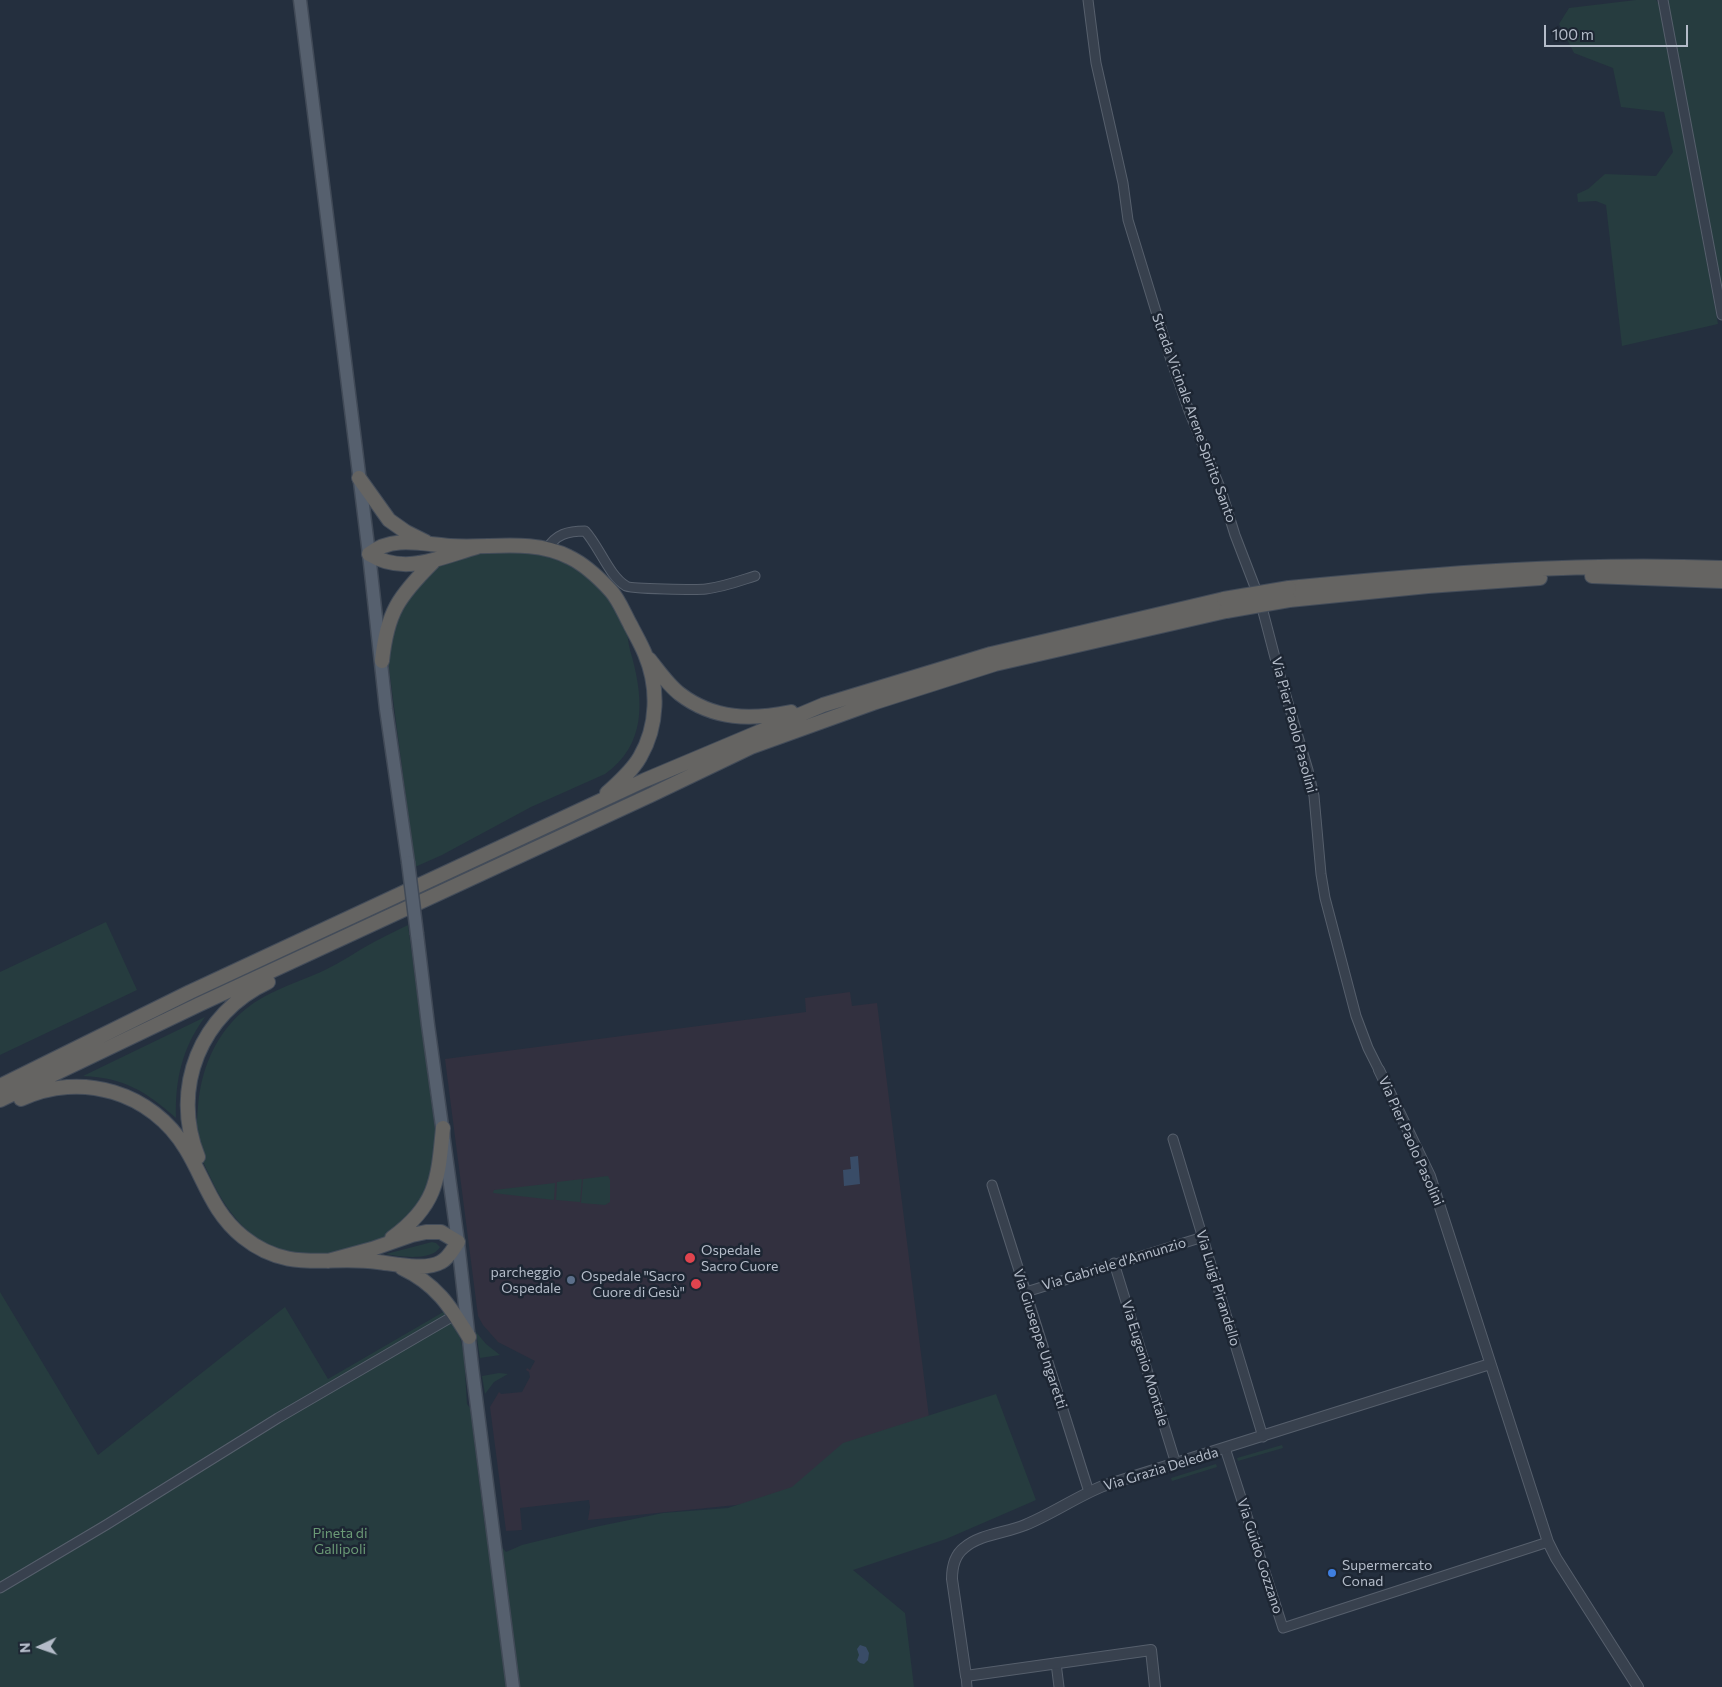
<!DOCTYPE html>
<html>
<head>
<meta charset="utf-8">
<style>
	body { margin:0 }
	#map { position:relative; width:1722px; height:1687px; overflow:hidden; background:#242f3e; font-family:Commissioner,sans-serif }
	canvas { display:block }
	.north { position:absolute; left:15px; top:1622px; width:50px; height:50px; -webkit-text-stroke:4px #1d2633; paint-order:stroke; rotate:267deg; font-size:14px; font-weight:700; line-height:20px; text-align:center; color:#b4bcc9 }
	.north::after { content:''; display:block; margin:auto; width:18px; height:22px; background:#b4bcc9; clip-path:polygon(50% 0,100% 100%,50% 72%,0 100%) }
	.scale { position:absolute; left:1544px; top:25px; width:144px; height:22px; box-sizing:border-box; border:2px solid #b4bcc9; border-top:0; padding-left:6px; font-size:15px; line-height:18px; white-space:nowrap; color:#b4bcc9; -webkit-text-stroke:4px #1d2633; paint-order:stroke }
</style>
</head>
<body>
<div id="map">
<canvas width="1722" height="1687"></canvas>
<div class="north">N</div>
<div class="scale">100 m</div>
</div>
<script>
const ctx = document.querySelector('canvas').getContext('2d');
ctx.lineJoin = 'round';
function paint(path, color) {
  ctx.fillStyle = color;
  ctx.fill(path, 'evenodd');
}
function trace(path, color, width, dash) {
  ctx.strokeStyle = color;
  ctx.lineWidth = width;
  ctx.lineCap = dash ? 'butt' : 'round';
  ctx.setLineDash(dash || []);
  ctx.stroke(path);
}
function write(font, color, halo, rows, align = 'center') {
  ctx.font = font + ' Commissioner,sans-serif';
  ctx.lineWidth = 5;
  ctx.setLineDash([]);
  ctx.textBaseline = 'middle';
  ctx.strokeStyle = halo;
  ctx.fillStyle = color;
  for (const [text, x, y, turn = 0] of rows) {
    ctx.save();
    ctx.translate(x, y);
    ctx.rotate((+turn || 0) * Math.PI / 180);
    ctx.textAlign = isNaN(turn) ? turn : align;
    if (halo) ctx.strokeText(text, 0, 0);
    ctx.fillText(text, 0, 0);
    ctx.restore();
  }
}
paint(new Path2D(`
	M850,992L852,1006L877,1003L937,1481L894,1489L588,1520L590,1507L589,1500L520,1508L522,1530L506,1531L490,1407L499,1392L501,1394L522,1392L530,1377L529,1372L526,1370L527,1368L530,1370L535,1361L498,1342L483,1325L478,1316L445,1059L806,1012L805,998Z`), '#32303f');
paint(new Path2D(`
	M1636,0H1656L1660,6L1718,324L1622,346L1606,205L1596,201L1578,202L1577,194L1588,189L1605,174L1656,176L1673,152L1664,112L1621,107L1613,68L1574,53L1559,24L1569,8Z
	M1667,0H1722V298Z
	M516,551C540,554 563,559 583,574C597,584 625,614 627,631C628,640 629,648 632,657C644,701 646,745 605,774L531,807L442,855L415,867L388,661V650L400,603L438,566L458,558L483,553Z
	M106,922L137,990L0,1055V972Z
	M408,925L435,1130C435,1147 437,1163 432,1179C426,1200 402,1229 383,1239C376,1242 368,1243 361,1245C349,1248 336,1254 324,1255C271,1260 237,1230 214,1185C209,1174 203,1163 199,1151C195,1137 197,1121 198,1106C201,1071 214,1037 241,1013C264,992 297,983 325,970C342,962 357,951 374,942C385,936 396,931 408,925Z
	M205,1017C182,1048 175,1080 176,1118C145,1091 125,1078 83,1076Z
	M608,1176L610,1180V1202L605,1205L581,1203L583,1179Z
	M582,1179L580,1202L556,1200L557,1182Z
	M555,1183L554,1200L493,1193L494,1190Z
	M432,1242L436,1243L440,1247C433,1261 400,1257 386,1254Z
	M0,1292L98,1455L285,1307L328,1379L445,1311L460,1337L464,1355L467,1404L470,1408L485,1527L506,1552L522,1545L595,1527L663,1513L728,1508L792,1487L843,1443L996,1394L1036,1500L946,1539L853,1570L905,1613L914,1687H0Z
	M476,1332L486,1344L500,1355L480,1358Z
	M499,1373L508,1374L494,1382L485,1394L482,1376Z
	M1282,1445L1283,1448L1238,1461L1237,1458Z
	M1216,1464L1217,1467L1172,1481L1171,1478Z`), '#263c3f');
paint(new Path2D(`
	M858,1156L860,1184L844,1186L843,1170L851,1169L850,1157Z
	M860,1645L866,1647L869,1653L868,1660L864,1664L860,1663L857,1660L859,1655L857,1649Z`), '#394c67');
const minor = new Path2D(`
	M1088,0L1096,63L1123,183L1128,220L1169,354L1189,411L1221,490L1235,535L1260,600L1278,669L1308,770L1314,796L1321,874L1325,898L1356,1016L1368,1048L1379,1070
	M1663,0L1722,315
	M547,549C556,534 568,531 585,531C599,546 609,576 626,586C630,589 698,590 706,589C723,587 739,581 755,576
	M1173,1139L1263,1437
	M992,1185L1089,1492
	M1114,1263L1176,1464
	M1026,1292L1203,1237
	M1225,1448L1283,1628L1548,1542
	M0,1588L106,1525L278,1418L455,1315
	M1056,1663L1059,1687
	M966,1676L967,1687`);
const tertiary = new Path2D(`
	M1379,1070L1430,1176L1548,1542L1556,1558L1638,1687
	M1155,1687L1151,1650L966,1676L952,1579C952,1567 955,1555 964,1548C980,1534 1006,1533 1025,1525C1052,1514 1076,1497 1103,1486L1490,1364`);
const primary = new Path2D(`
	M300,0L369,554L386,709L408,862
	M417,934L428,1025L458,1242L472,1367L513,1687`);
const trunk = new Path2D(`
	M359,478L389,520L406,532L426,542
	M477,547C441,557 405,576 369,554C393,535 422,544 450,546C490,549 531,538 569,557C584,564 600,579 611,591C619,600 624,613 630,624C635,634 641,644 645,654C659,687 658,726 640,757C632,771 619,782 607,793
	M1592,576L1722,581
	M1289,588C1433,574 1577,562 1722,568
	M1289,600L1428,586L1540,578
	M649,659C658,670 668,685 680,694C714,720 751,720 791,712
	M382,661C387,612 399,596 433,562
	M0,1086L190,992L645,780L823,705L991,654L1224,599
	M21,1099C81,1071 152,1092 186,1149C205,1180 212,1212 243,1237C289,1274 327,1255 378,1262C395,1264 426,1271 441,1262C449,1258 453,1249 458,1242L441,1232H426L412,1235L372,1249L328,1261
	M0,1100L200,1004L651,795L751,747L876,702L995,664L1226,611
	M198,1157C170,1088 201,1013 268,982
	M392,1238C437,1205 438,1180 443,1128
	M402,1268C436,1284 450,1306 469,1337`);
trace(minor, '#565f6c', 11);
trace(tertiary, '#565f6c', 12);
trace(primary, '#414a57', 15);
trace(trunk, '#434c59', 16);
trace(minor, '#38414e', 9);
trace(tertiary, '#38414e', 10);
trace(primary, '#56606e', 12);
trace(trunk, '#656462', 14);
const primaryBridge = new Path2D(`
	M408,862L417,934`);
const trunkBridge = new Path2D(`
	M1224,599L1289,588
	M1226,611L1289,600`);
trace(primaryBridge, '#414a57', 15, []);
trace(trunkBridge, '#434c59', 16, []);
trace(primaryBridge, '#56606e', 12);
trace(trunkBridge, '#656462', 14);
for (const [x, y, r, color] of [
	[690,1258,6,"#e0444e"],
	[571,1280,5,"#5c6f8a"],
	[696,1284,6,"#e0444e"],
	[1332,1573,5,"#3f7fe0"]
]) {
  const dot = new Path2D();
  dot.arc(x, y, r, 0, 2 * Math.PI);
  ctx.fillStyle = color;
  ctx.fill(dot);
  trace(dot, '#1d2633', 2);
}
write('14px', '#b4bcc9', '#1d2633', [
	["Strada Vicinale Arene Spirito Santo",1194,418,70],
	["Via Pier Paolo Pasolini",1294,725,75],
	["Via Pier Paolo Pasolini",1411,1141,66],
	["Via Gabriele d'Annunzio",1114,1264,-17],
	["Via Luigi Pirandello",1218,1288,73],
	["Via Giuseppe Ungaretti",1040,1339,72],
	["Via Eugenio Montale",1145,1363,73],
	["Via Grazia Deledda",1161,1469,-17],
	["Via Guido Gozzano",1260,1556,72]
]);
write('14px', '#b4bcc9', '#1d2633', [
	["Ospedale",701,1250],
	["Sacro Cuore",701,1266],
	["parcheggio",561,1272,"right"],
	["Ospedale",561,1288,"right"],
	["Ospedale \"Sacro",685,1276,"right"],
	["Cuore di Gesù\"",685,1292,"right"],
	["Supermercato",1342,1565],
	["Conad",1342,1581]
], 'left');
write('14px', '#6b9a76', '#1d2633', [
	["Pineta di",340,1533],
	["Gallipoli",340,1549]
]);
</script>
</body>
</html>
